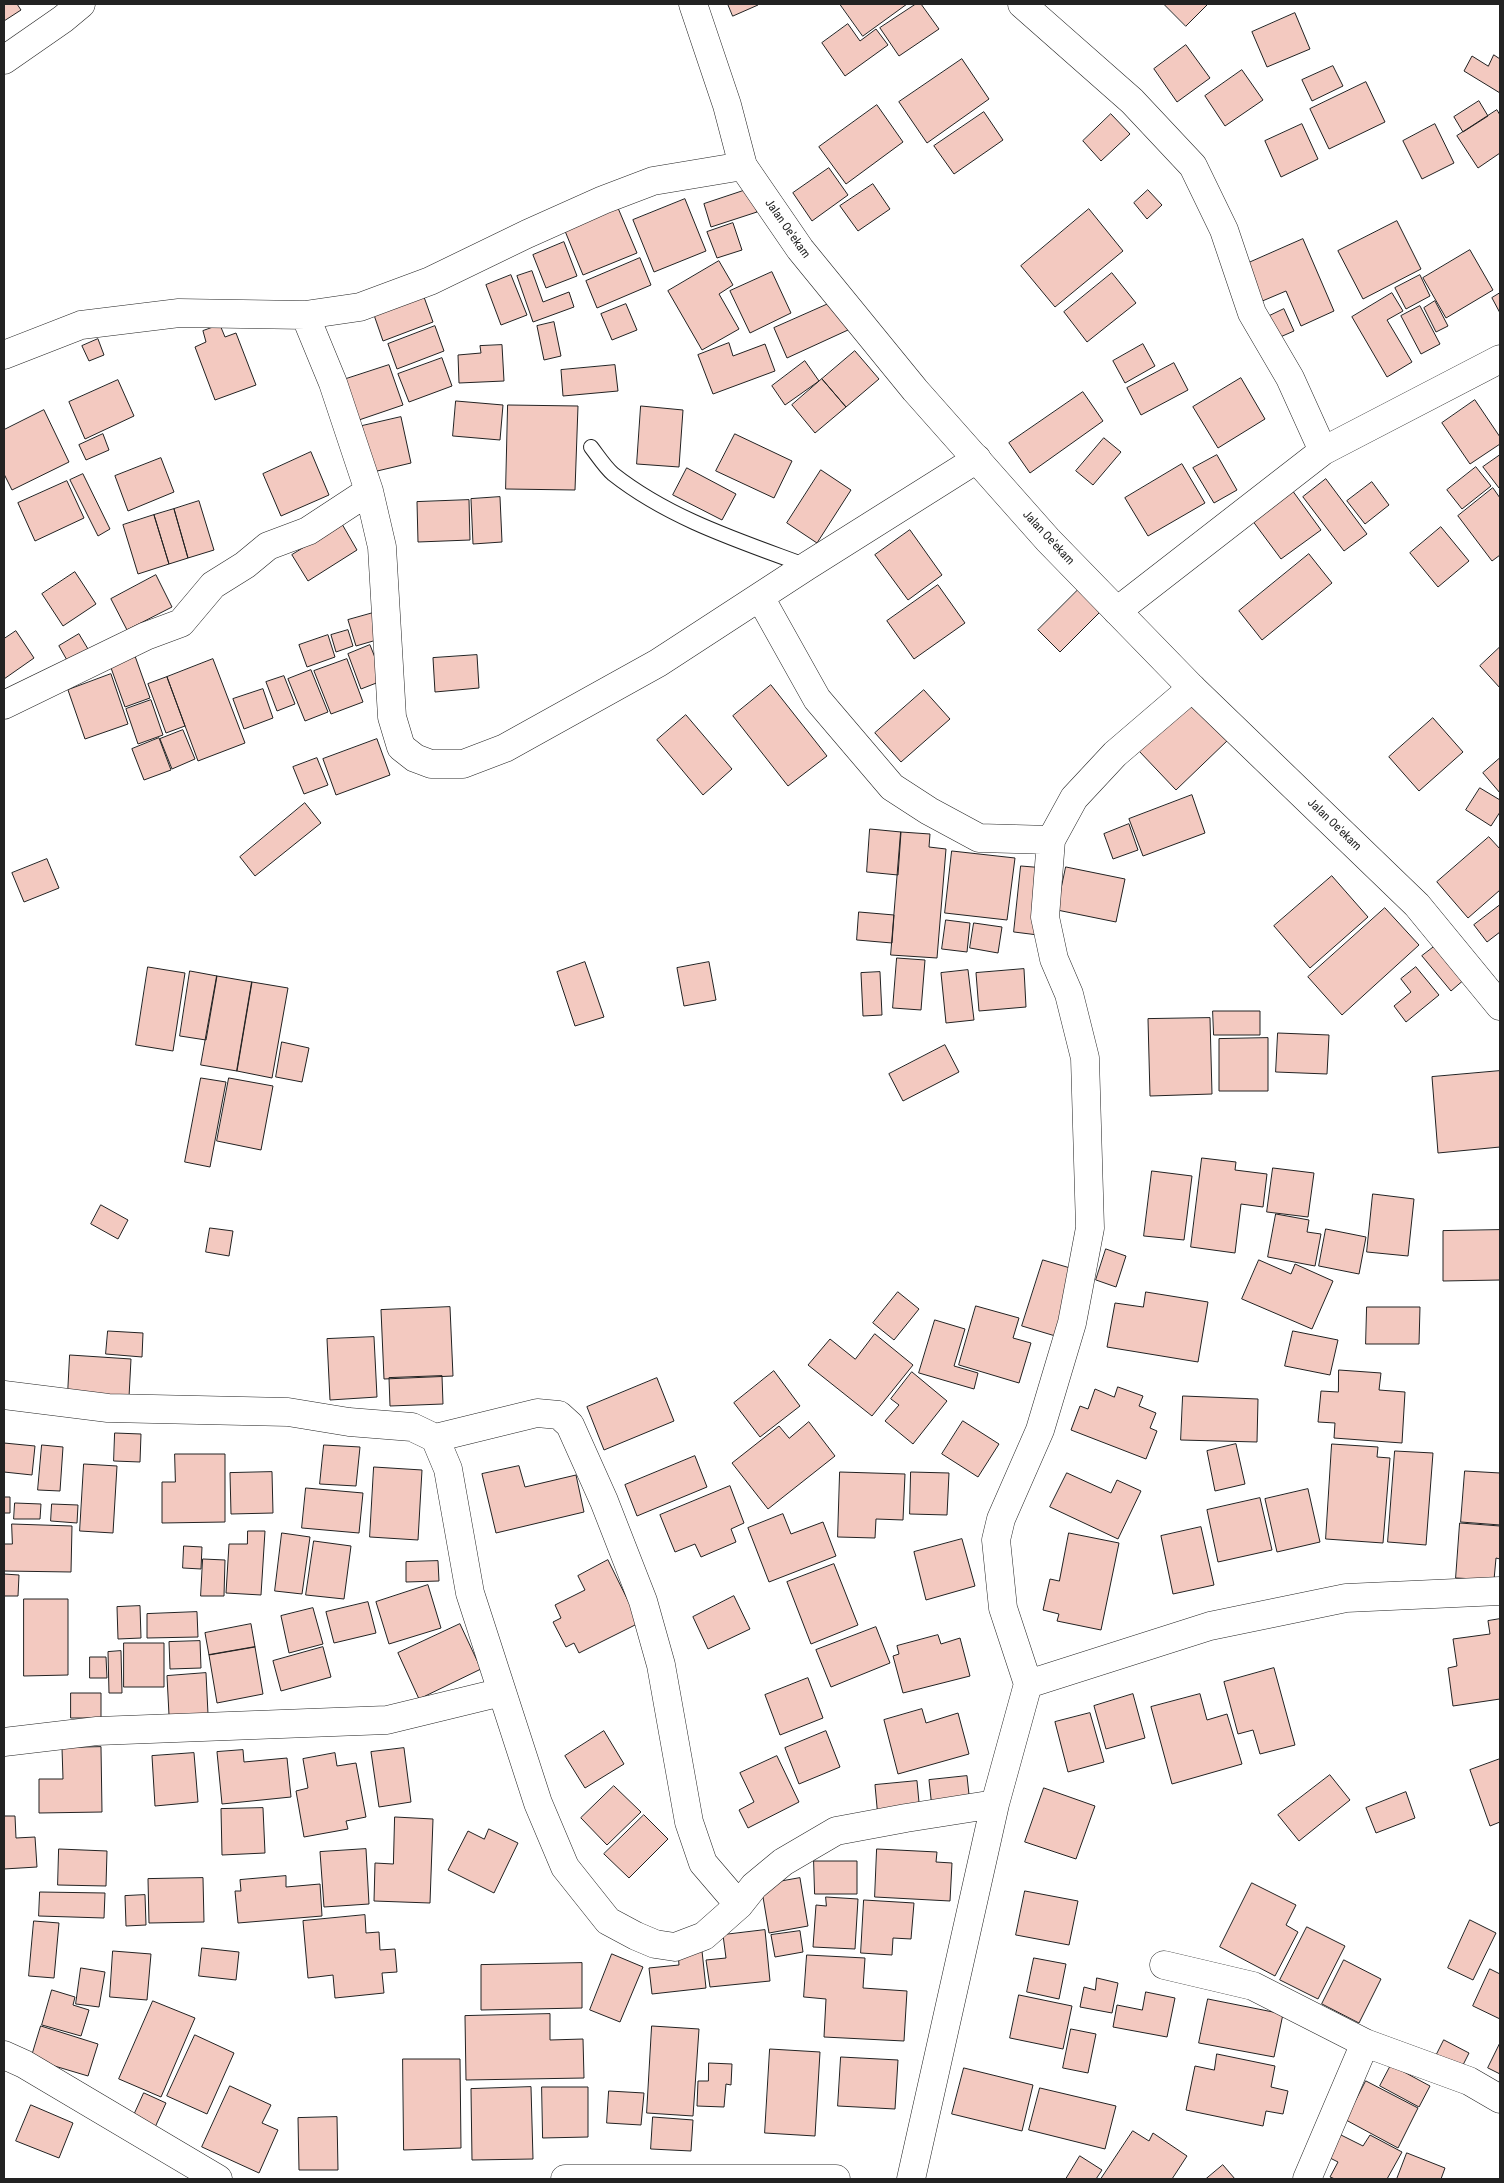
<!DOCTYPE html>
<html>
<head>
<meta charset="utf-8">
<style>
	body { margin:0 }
	#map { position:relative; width:1504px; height:2183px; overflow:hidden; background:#fff; font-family:"Roboto Condensed",sans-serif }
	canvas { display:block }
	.frame { position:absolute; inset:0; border:5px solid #222; pointer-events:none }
</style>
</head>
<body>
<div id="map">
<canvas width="1504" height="2183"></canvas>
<div class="frame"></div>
</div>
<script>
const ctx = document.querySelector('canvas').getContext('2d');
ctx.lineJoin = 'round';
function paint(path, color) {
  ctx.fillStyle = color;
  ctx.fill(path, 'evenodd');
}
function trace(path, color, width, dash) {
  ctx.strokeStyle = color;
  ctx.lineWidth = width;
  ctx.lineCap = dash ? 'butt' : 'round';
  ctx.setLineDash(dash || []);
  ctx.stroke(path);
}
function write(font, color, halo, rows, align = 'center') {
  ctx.font = font + ' "Roboto Condensed",sans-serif';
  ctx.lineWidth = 4;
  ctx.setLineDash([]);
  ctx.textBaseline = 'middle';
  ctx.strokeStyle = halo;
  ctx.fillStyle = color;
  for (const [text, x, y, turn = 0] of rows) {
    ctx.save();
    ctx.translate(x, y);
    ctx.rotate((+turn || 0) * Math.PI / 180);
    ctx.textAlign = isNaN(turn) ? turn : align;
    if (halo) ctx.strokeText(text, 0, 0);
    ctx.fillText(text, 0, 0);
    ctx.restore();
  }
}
const building = new Path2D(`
	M4,4H17L21,10L4,21Z
	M728,4H758V5L733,16Z
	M840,4H907L863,36Z
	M916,4H921L939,29L899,56L880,28Z
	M1164,4H1208L1186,26Z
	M1295,13L1310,49L1267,67L1252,32Z
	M848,24L860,41L876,29L888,45L845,76L822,43Z
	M1186,45L1210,78L1177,102L1154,69Z
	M1494,55L1500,59V93L1464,71L1472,56L1488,66Z
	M962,59L989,99L927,143L899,102Z
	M1333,66L1343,86L1312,101L1302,80Z
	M1242,70L1263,100L1225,126L1205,96Z
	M1366,82L1385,122L1329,149L1310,109Z
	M1479,101L1488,116L1463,132L1454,117Z
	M877,105L903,142L846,184L819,147Z
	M1497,110L1500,115V153L1478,168L1457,136Z
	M984,112L1003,140L954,174L934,146Z
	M1111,114L1130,134L1101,161L1083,141Z
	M1302,124L1318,159L1281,177L1265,141Z
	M1435,124L1454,163L1422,179L1403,141Z
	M829,168L848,195L812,221L793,193Z
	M873,184L890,209L858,231L840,206Z
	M749,189L757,212L711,227L704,204Z
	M1148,190L1162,205L1147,219L1134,203Z
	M685,199L706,251L654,272L633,220Z
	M618,208L637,253L583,275L565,231Z
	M1089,209L1123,251L1055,307L1021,266Z
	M1397,221L1421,269L1363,299L1338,251Z
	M733,223L742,250L717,258L707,232Z
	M1303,239L1334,311L1301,326L1286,291L1260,302L1244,265Z
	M564,242L577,276L546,288L533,255Z
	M1470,250L1493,290L1446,318L1423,278Z
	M640,258L651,285L597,308L586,281Z
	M719,261L733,285L719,294L739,329L702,350L668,291Z
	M532,271L543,302L569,292L574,307L533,322L517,276Z
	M772,272L791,313L750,333L730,291Z
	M1112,273L1136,303L1087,342L1064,312Z
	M511,275L527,315L501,325L486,285Z
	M1420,275L1430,296L1406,309L1395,288Z
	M1392,293L1403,311L1387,320L1412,362L1387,377L1352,317Z
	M1500,293V313L1492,298Z
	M424,297L433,322L383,341L374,315Z
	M835,301L848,330L787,358L774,328Z
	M1435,301L1448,326L1436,332L1424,308Z
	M626,304L637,330L612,340L601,314Z
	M1420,306L1440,344L1421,354L1401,316Z
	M1284,309L1294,331L1271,341L1261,320Z
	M554,322L561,356L544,360L537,326Z
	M220,325L225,337L236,333L256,385L215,400L195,347L206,342L203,331Z
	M435,326L444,351L397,369L388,344Z
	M98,339L104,355L89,361L82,346Z
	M729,343L733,356L765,344L775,371L713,394L698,355Z
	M1143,344L1155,366L1125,383L1113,361Z
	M502,345L504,381L459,383L458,355L481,353L480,346Z
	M855,351L879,379L846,407L822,379Z
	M442,358L452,386L409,402L398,374Z
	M805,361L819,381L785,405L772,386Z
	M1174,363L1188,390L1141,415L1127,388Z
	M389,365L403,405L356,421L343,380Z
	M615,365L618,391L563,396L561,370Z
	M1241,378L1265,419L1218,448L1193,407Z
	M822,379L846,407L815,433L792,405Z
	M118,380L134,416L85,439L69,402Z
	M1083,392L1103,421L1030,473L1009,443Z
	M1475,400L1500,437V444L1470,464L1442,423Z
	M456,401L503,405L500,440L453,436Z
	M508,405L578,406L575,490L506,489Z
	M641,406L683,410L679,467L637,464Z
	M44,410L69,462L12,490L4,474V430Z
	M401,417L411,463L373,472L362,426Z
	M103,434L109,450L86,460L79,445Z
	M735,434L792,461L774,498L716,471Z
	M1104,438L1121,452L1093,485L1076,471Z
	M311,452L329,495L281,516L263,474Z
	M1217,455L1237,490L1214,503L1193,468Z
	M1500,455V487L1499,488L1483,467Z
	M161,458L174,492L128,511L115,476Z
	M1182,464L1205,503L1148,536L1125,498Z
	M1476,467L1491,486L1462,509L1447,490Z
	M687,468L736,494L722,520L673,495Z
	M821,470L851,490L817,543L787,523Z
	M83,474L110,529L98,536L70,480Z
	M1326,479L1367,534L1344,551L1303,497Z
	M67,481L84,518L35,541L18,503Z
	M1372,482L1389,505L1365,524L1347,501Z
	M1493,488L1500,498V555L1492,561L1458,516Z
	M1292,490L1321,530L1281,559L1252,520Z
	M500,497L502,542L473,544L471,499Z
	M469,500L470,540L418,542L417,502Z
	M199,501L214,550L188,558L174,509Z
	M174,509L188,558L169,564L154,515Z
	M154,515L169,564L138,574L123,525Z
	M342,524L357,550L308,581L292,555Z
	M1441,527L1469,561L1438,587L1410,553Z
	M910,530L942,575L908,600L875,555Z
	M1309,554L1332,583L1262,640L1239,611Z
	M75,572L96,604L63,626L42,594Z
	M156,575L172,607L127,630L111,599Z
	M938,585L965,623L914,659L887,621Z
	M1082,586L1104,608L1060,652L1038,630Z
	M373,613L380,639L356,646L348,620Z
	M348,630L353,646L336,652L331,635Z
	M16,631L34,658L4,679V639Z
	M79,634L88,649L68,662L59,646Z
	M328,635L335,657L307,667L299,645Z
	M370,645L384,680L361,689L348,654Z
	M1500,647V688L1480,666Z
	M477,655L479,688L435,692L433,658Z
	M135,656L150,698L125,707L110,665Z
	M213,659L245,743L198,761L167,677Z
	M347,659L363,702L331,714L314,671Z
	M311,670L328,712L305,721L288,679Z
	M111,674L128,724L85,739L68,690Z
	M284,676L295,704L277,711L266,682Z
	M167,677L185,726L166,733L148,684Z
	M771,685L827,756L788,786L733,716Z
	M263,689L273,718L244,729L233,699Z
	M924,690L950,719L901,762L875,733Z
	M151,700L163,735L138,744L126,709Z
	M1192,701L1229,739L1176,790L1139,751Z
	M686,715L732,769L703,795L657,740Z
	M1433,718L1463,752L1419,791L1389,757Z
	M183,730L195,759L172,769L160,739Z
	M159,738L171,770L144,780L132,749Z
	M377,739L390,775L336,795L323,759Z
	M317,758L328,785L304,794L293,767Z
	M1500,758V793L1483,773Z
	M1480,788L1500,800V812L1491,826L1466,810Z
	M1192,795L1205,833L1143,856L1129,819Z
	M305,803L321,823L255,876L240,857Z
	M1129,824L1138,850L1113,859L1104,834Z
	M870,829L901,832L898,875L867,872Z
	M901,832L930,834L929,847L946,849L937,958L891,955Z
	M1489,837L1500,849V890L1468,918L1437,882Z
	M952,851L1015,858L1007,920L945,913Z
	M47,859L59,888L24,902L12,873Z
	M1021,866L1045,868L1038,935L1014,932Z
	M1066,867L1125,879L1116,922L1057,910Z
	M1332,876L1368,917L1310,968L1274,926Z
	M1500,905V932L1487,942L1474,925Z
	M1385,908L1419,945L1342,1015L1308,977Z
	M859,912L894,915L892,943L857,940Z
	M946,920L970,923L967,952L942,949Z
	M974,923L1002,927L998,953L970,948Z
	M1439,943L1466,978L1451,991L1422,956Z
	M897,958L925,960L921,1010L893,1008Z
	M585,962L604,1017L575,1026L557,972Z
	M709,962L716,1000L684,1006L677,968Z
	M148,967L185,973L173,1051L136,1045Z
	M1416,967L1439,995L1406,1022L1394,1006L1411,992L1401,979Z
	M1024,969L1026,1007L979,1011L976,973Z
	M968,970L974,1020L946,1023L941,973Z
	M190,971L217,976L206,1040L180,1036Z
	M880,972L882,1015L863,1016L861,973Z
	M217,976L252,982L237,1071L201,1065Z
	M252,982L288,988L272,1078L237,1071Z
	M1213,1011H1260V1035H1214Z
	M1210,1018L1212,1094L1150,1096L1148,1019Z
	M1278,1033L1329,1035L1327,1074L1276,1072Z
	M1268,1038V1091H1219V1039Z
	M282,1042L309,1048L302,1082L276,1077Z
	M945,1045L959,1072L903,1101L889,1074Z
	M1500,1071V1147L1438,1153L1432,1077Z
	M201,1078L226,1082L210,1167L185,1162Z
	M229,1078L273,1086L261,1150L217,1141Z
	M1202,1158L1236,1162L1235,1170L1267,1174L1263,1207L1241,1204L1235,1253L1191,1247Z
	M1273,1168L1314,1173L1308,1217L1267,1212Z
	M1152,1171L1192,1176L1184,1240L1144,1236Z
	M1373,1194L1414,1199L1408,1256L1367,1252Z
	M101,1205L128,1220L118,1239L91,1224Z
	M1276,1214L1309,1220L1307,1232L1321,1234L1315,1266L1268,1257Z
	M210,1228L233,1231L229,1256L206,1252Z
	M1326,1229L1366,1237L1359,1274L1319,1266Z
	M1500,1230V1280L1443,1281V1231Z
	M1106,1249L1126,1256L1116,1287L1096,1280Z
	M1043,1260L1077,1270L1062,1338L1022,1326Z
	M1259,1260L1291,1274L1295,1264L1333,1281L1312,1329L1242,1299Z
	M898,1292L919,1309L894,1340L873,1323Z
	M1146,1292L1208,1302L1198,1362L1107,1347L1115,1303L1143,1307Z
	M976,1306L1019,1318L1013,1338L1031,1343L1019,1383L959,1365Z
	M450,1307L453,1376L384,1379L381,1310Z
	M1367,1307H1420L1419,1344H1366Z
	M935,1320L965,1329L954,1366L978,1373L974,1389L919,1373Z
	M108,1331L143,1333L142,1357L106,1354Z
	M1293,1331L1338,1340L1330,1375L1285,1366Z
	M875,1334L913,1365L872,1416L808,1365L830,1339L855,1359Z
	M374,1337L377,1397L330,1400L327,1339Z
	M70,1355L131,1359L129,1397L68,1394Z
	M1339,1370L1381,1373L1379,1390L1405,1392L1402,1443L1334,1438L1335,1423L1318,1422L1321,1391L1338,1392Z
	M774,1371L800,1406L760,1437L734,1403Z
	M912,1372L947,1401L913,1444L885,1421L899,1405L891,1399Z
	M442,1376L443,1404L390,1406L389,1378Z
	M657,1378L674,1421L604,1450L587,1407Z
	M1118,1387L1143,1396L1139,1406L1156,1413L1150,1428L1157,1431L1146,1459L1071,1430L1080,1406L1088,1409L1095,1389L1114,1397Z
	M1183,1396L1258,1399L1257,1442L1181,1440Z
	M963,1421L999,1444L978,1477L942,1454Z
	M809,1422L835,1456L768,1509L732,1463L779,1426L789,1438Z
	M115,1433L141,1434L140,1462L114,1461Z
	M4,1443L35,1446L32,1475L4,1472Z
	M1236,1444L1245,1484L1215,1491L1207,1451Z
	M1332,1444L1378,1447L1377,1457L1390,1458L1383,1543L1326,1539Z
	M42,1445L63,1447L60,1491L38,1490Z
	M324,1445L360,1447L356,1486L320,1484Z
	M1395,1451L1433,1453L1426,1545L1388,1542Z
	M175,1454H225V1522L162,1523V1482H175Z
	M695,1456L707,1487L637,1516L625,1485Z
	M84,1464L117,1466L113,1533L80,1531Z
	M519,1466L525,1487L576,1475L584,1512L496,1533L482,1474Z
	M374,1467L422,1470L418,1540L370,1537Z
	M1465,1471L1500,1473V1525L1461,1522Z
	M272,1472L273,1513L231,1514L230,1473Z
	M840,1472L905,1474L903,1520L876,1519L875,1538L838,1537Z
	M911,1472L949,1473L947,1515L910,1514Z
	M1067,1473L1111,1493L1117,1480L1141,1491L1118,1539L1050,1507Z
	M730,1486L744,1523L731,1529L736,1542L701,1557L695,1544L675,1552L660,1515Z
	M306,1488L363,1493L359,1533L302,1528Z
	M1308,1489L1320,1542L1277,1552L1265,1499Z
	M4,1497H10V1513H4Z
	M1260,1498L1272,1550L1218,1562L1207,1510Z
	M15,1503L41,1504L40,1519H14Z
	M52,1504L78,1505L77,1523L51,1521Z
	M783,1514L791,1534L823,1522L836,1556L769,1582L748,1528Z
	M1460,1523L1500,1526V1559L1496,1558L1494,1580L1456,1578Z
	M12,1524L72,1526L71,1572L4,1571V1544H12Z
	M1201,1527L1214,1585L1173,1594L1161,1536Z
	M248,1531H265L261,1595L226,1593L229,1544H247Z
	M282,1533L310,1537L302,1594L275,1591Z
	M1069,1533L1119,1543L1101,1630L1057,1621L1059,1614L1043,1610L1050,1579L1059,1581Z
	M962,1539L975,1586L926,1600L914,1552Z
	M314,1541L351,1546L344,1599L306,1595Z
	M184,1546L202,1547L201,1569L183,1568Z
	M203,1559L225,1560L224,1596H201Z
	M608,1560L639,1623L579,1653L574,1643L566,1647L553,1622L561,1618L555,1605L585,1590L578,1576Z
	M438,1561L439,1581L406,1582V1562Z
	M834,1564L858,1625L811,1644L787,1582Z
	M4,1574L19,1575L18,1596H4Z
	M428,1585L441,1628L389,1644L376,1602Z
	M734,1596L750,1629L708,1649L693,1617Z
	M24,1599H68V1675L24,1676Z
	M368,1602L376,1633L334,1643L326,1612Z
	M140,1606L141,1638L118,1639L117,1607Z
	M313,1608L323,1644L289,1653L281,1616Z
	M197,1612L198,1637L147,1638V1614Z
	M1500,1619V1699L1453,1706L1448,1668L1457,1666L1453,1639L1490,1634L1488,1621Z
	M251,1624L255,1647L209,1655L205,1633Z
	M460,1624L481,1669L419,1699L398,1653Z
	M876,1627L890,1663L831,1687L816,1650Z
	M938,1635L941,1644L960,1638L970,1676L903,1693L893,1656L899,1654L897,1646Z
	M200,1641L201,1668L170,1669L169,1642Z
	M124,1643H164V1687H124Z
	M255,1647L263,1694L217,1703L209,1655Z
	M323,1647L331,1677L281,1691L273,1661Z
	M121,1651L122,1693H109L108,1652Z
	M90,1657H106L107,1678H90Z
	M1274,1668L1295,1745L1260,1754L1253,1730L1238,1734L1224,1682Z
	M206,1673L208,1714L169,1715L167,1676Z
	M808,1678L823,1718L780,1735L765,1695Z
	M71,1693H101V1718H71Z
	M1133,1694L1145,1738L1106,1749L1094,1706Z
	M1200,1694L1207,1720L1227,1714L1242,1764L1172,1784L1151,1707Z
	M922,1709L926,1723L958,1713L969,1754L898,1774L884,1720Z
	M1090,1713L1104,1762L1068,1772L1055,1722Z
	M604,1731L624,1764L585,1788L565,1756Z
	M826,1731L840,1767L799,1784L785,1748Z
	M101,1747L102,1812L39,1813V1779H63L62,1748Z
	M404,1748L411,1802L379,1807L371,1752Z
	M243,1750L244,1762L287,1758L291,1797L222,1804L217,1752Z
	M194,1753L198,1802L155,1806L152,1756Z
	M335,1753L337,1766L356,1763L366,1817L346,1821L348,1829L304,1837L296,1791L308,1788L303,1759Z
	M777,1756L799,1802L748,1828L739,1810L754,1802L740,1773Z
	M1500,1759V1822L1490,1826L1470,1770Z
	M1330,1775L1350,1800L1299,1841L1278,1815Z
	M967,1776L970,1804L932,1808L929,1780Z
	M917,1781L920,1813L878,1818L875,1785Z
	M614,1786L641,1812L607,1845L581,1818Z
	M1044,1788L1095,1806L1076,1859L1025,1842Z
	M1406,1792L1415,1818L1376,1833L1366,1808Z
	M263,1808L265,1853L222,1855L221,1809Z
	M644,1815L668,1839L629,1878L604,1854Z
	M4,1816H15L16,1838L35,1837L37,1867L4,1869Z
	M395,1817L433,1819L430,1903L374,1901L375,1863L393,1864Z
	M489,1829L518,1843L494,1893L448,1870L468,1831L484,1839Z
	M59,1849L107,1851L106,1886L58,1885Z
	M366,1849L369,1904L324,1907L320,1852Z
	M877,1849L937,1852L936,1862L952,1863L950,1901L875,1897Z
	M814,1861H857V1894H815Z
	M286,1876V1887L320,1884L322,1916L238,1923L235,1891H241L240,1880Z
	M203,1878L204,1922L149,1923L148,1879Z
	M800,1878L808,1926L769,1933L761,1885Z
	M1252,1883L1296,1905L1286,1925L1298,1932L1275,1976L1220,1947Z
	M1025,1891L1078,1901L1069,1945L1016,1935Z
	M40,1892L105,1893L104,1918L39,1916Z
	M145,1895L146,1925L126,1926L125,1896Z
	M826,1897L858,1899L855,1949L813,1947L816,1905L826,1906Z
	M864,1900L914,1903L911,1939L893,1938L892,1955L861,1953Z
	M365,1915L366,1933L379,1932L380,1950L395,1949L397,1972L382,1973L384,1993L335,1998L333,1975L308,1978L303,1921Z
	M1470,1920L1496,1933L1473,1980L1448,1968Z
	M34,1921L59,1923L54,1978L29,1976Z
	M1307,1927L1345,1946L1318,1999L1280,1980Z
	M765,1930L770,1981L710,1987L706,1960L726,1958L723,1935Z
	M800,1931L803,1952L775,1957L771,1935Z
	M202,1948L239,1952L236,1980L199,1976Z
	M113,1951L151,1954L147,2000L110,1997Z
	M702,1951L706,1988L652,1994L649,1968L679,1965L678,1953Z
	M612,1954L643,1967L620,2022L590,2010Z
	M807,1955L865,1958L863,1988L907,1991L904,2041L824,2037L826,1999L804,1997Z
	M1034,1958L1066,1964L1059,1999L1027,1992Z
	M1344,1960L1381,1979L1359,2023L1322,2004Z
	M582,1963V2008L481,2010V1965Z
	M81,1968L105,1972L99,2007L76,2004Z
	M1490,1969L1500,1974V2019L1473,2006Z
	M1097,1978L1118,1983L1112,2013L1080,2007L1084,1987L1095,1990Z
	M52,1990L75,1997L73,2005L89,2010L81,2036L42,2025Z
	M1146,1992L1175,1998L1167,2037L1113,2027L1117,2005L1142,2010Z
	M1019,1995L1072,2006L1063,2049L1010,2038Z
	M1208,1999L1283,2014L1274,2057L1199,2043Z
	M153,2001L195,2018L161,2097L119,2079Z
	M550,2014V2040L583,2039L584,2078L466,2080L465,2016Z
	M41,2026L98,2044L88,2076L31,2059Z
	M652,2026L699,2029L693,2116L647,2113Z
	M1071,2029L1096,2034L1088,2073L1063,2068Z
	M195,2035L234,2053L207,2114L167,2096Z
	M1444,2040L1469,2053L1461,2069L1436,2056Z
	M1500,2043V2074L1488,2068Z
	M770,2049L820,2052L815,2136L765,2133Z
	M1217,2054L1275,2066L1271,2087L1288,2091L1283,2114L1266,2111L1263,2126L1186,2110L1195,2066L1214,2070Z
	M841,2057L898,2060L895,2109L838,2106Z
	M403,2059H460L461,2148L404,2150Z
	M709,2063L732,2064L731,2085L726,2084L724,2107L697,2106L698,2081H708Z
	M1391,2065L1430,2086L1419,2107L1380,2086Z
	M964,2068L1033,2085L1022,2131L952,2114Z
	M1366,2081L1418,2108L1398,2148L1346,2120Z
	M230,2086L271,2105L262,2123L278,2130L259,2173L202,2147Z
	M531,2087L533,2159L472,2160L471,2089Z
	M542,2087H588V2137L543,2138Z
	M1040,2088L1116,2106L1105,2149L1029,2130Z
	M609,2091L644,2093L641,2125L607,2123Z
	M144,2093L166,2103L152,2134L130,2124Z
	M31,2105L73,2123L59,2158L16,2141Z
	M337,2117L338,2170H299L298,2118Z
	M653,2117L693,2120L691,2151L651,2149Z
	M1133,2131L1149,2141L1153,2133L1187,2156L1172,2179H1101Z
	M1335,2132L1363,2146L1370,2135L1402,2152L1387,2179H1335L1330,2177L1338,2162L1324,2155Z
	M1407,2153L1445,2168L1441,2179H1397Z
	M1080,2156L1102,2170L1096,2179H1066Z
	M1223,2165L1235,2179H1206Z`);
paint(building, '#f3c9c0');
trace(building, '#222', 1);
const service = new Path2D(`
	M591,447C598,456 605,467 613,474C670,519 740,541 807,566`);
const minor = new Path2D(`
	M1022,4L1132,101L1193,166L1224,230L1252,313L1290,378L1323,451
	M4,60L63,19L81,4
	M305,315L333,383L369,491L382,547L392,717L401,747L415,758L431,764H463L505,748L658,663L807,566L977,459
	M4,355L81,325L179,313L305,315L360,307L430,281L527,234L603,200L653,181L743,166
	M760,597L817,699L892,787L929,811L979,838L1051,840
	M1117,611L1323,451L1500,359
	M4,705L146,636L181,623L213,585L245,565L268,546L308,531L369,491
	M4,1395L108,1408L288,1412L349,1422L412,1427L435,1438L448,1469L470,1593L538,1803L565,1867L608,1921L636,1936L655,1944L675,1947L704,1936L739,1905L754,1886L783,1862L836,1831L906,1818L995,1804
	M435,1438L537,1413L559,1415L570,1425L604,1501L643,1601L661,1665L689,1822L703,1863L739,1905
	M1028,1684L1210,1626L1346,1598L1500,1591
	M4,1742L97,1731L387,1720L502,1692
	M1164,1965L1253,1986L1365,2043L1469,2081L1500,2099
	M4,2055L24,2064L218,2179
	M565,2179H836
	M911,2179L995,1804L1028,1684L1003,1608L996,1540L1001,1519L1040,1430L1072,1323L1090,1228L1085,1058L1069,994L1054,959L1045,917L1051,840L1074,798L1115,754L1192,688
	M1307,2179L1365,2043`);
const tertiary = new Path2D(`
	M693,4L727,105L743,166L800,249L915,390L1048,540L1192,688L1417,905L1500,1006`);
trace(service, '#222', 16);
trace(minor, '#222', 29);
trace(tertiary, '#222', 29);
trace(service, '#fff', 14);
trace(minor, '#fff', 28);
trace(tertiary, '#fff', 28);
write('12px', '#222', '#fff', [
	["Jalan Oe'ekam",787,229,55],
	["Jalan Oe'ekam",1048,538,47],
	["Jalan Oe'ekam",1334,825,44]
]);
</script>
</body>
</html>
